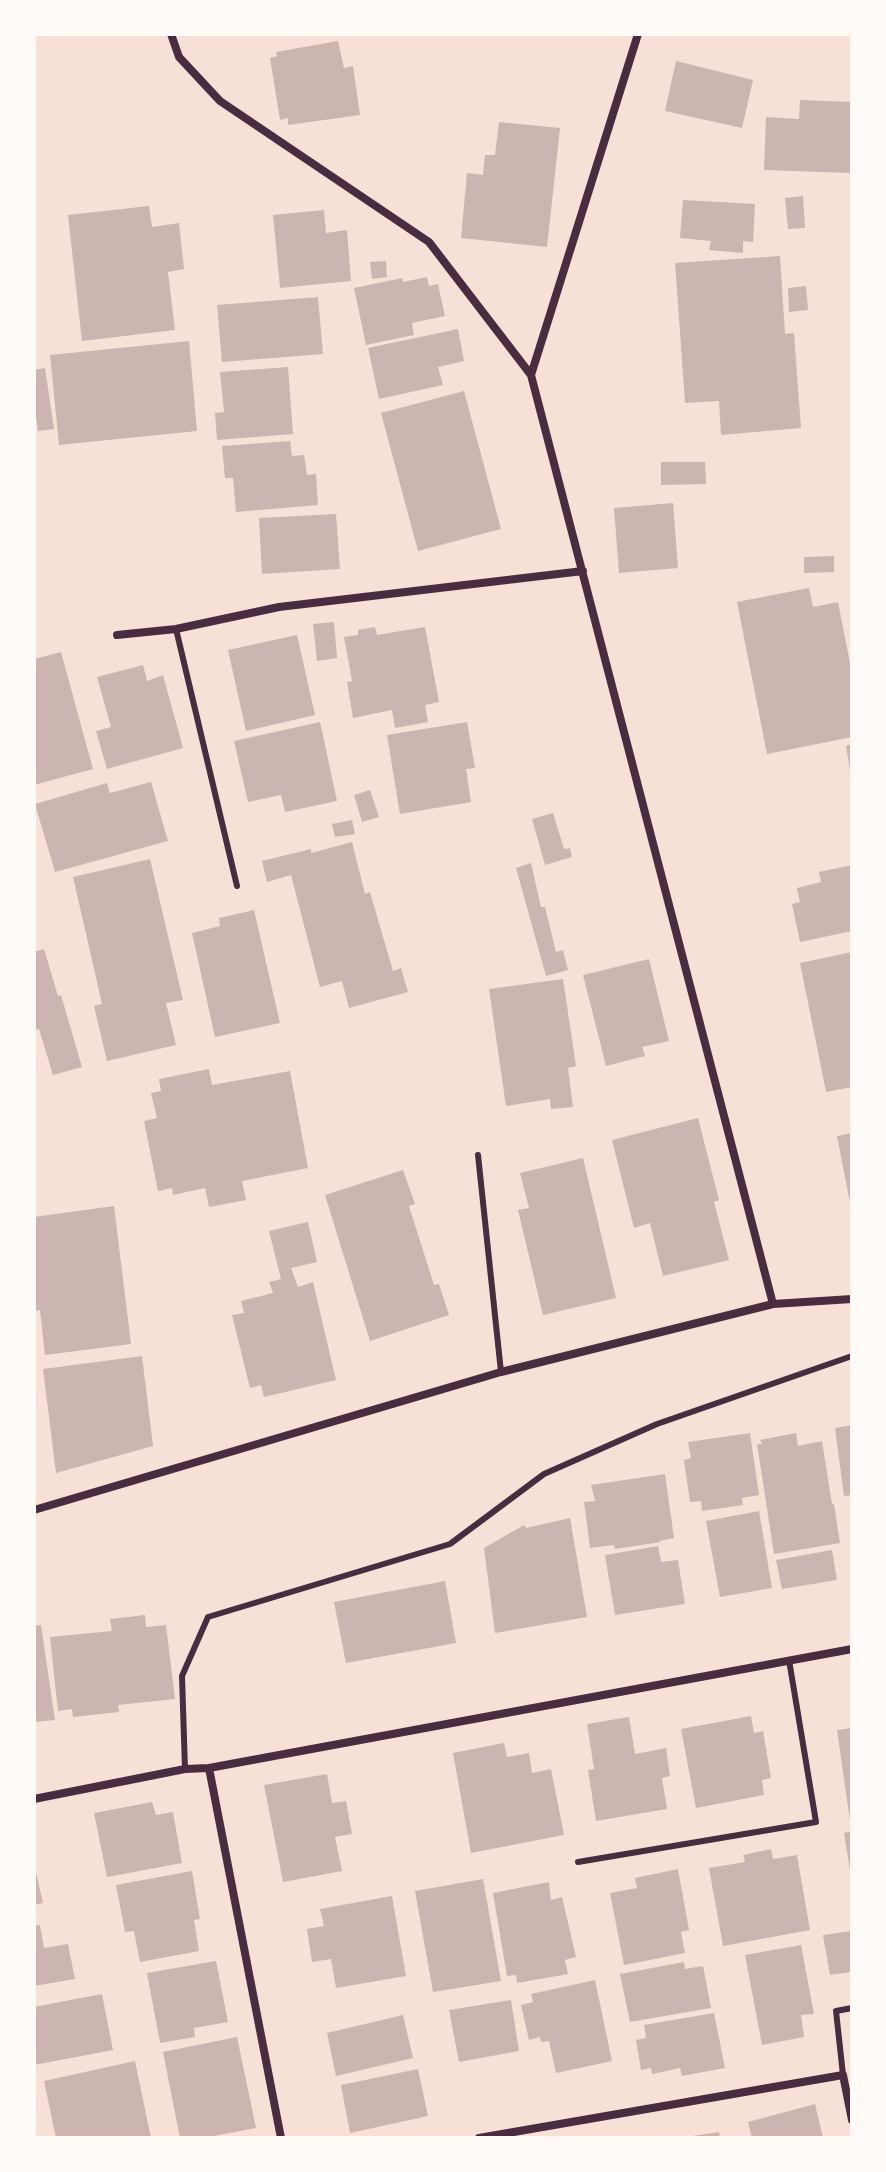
<!DOCTYPE html>
<html>
<head>
<meta charset="utf-8">
<style>
	body { margin:0 }
	#map { position:relative; width:886px; height:2172px; overflow:hidden; background:#f7e1d7; font-family:"Noto Sans",sans-serif }
	canvas { display:block }
	.frame { position:absolute; inset:0; border:36px solid #fffaf5; pointer-events:none }
</style>
</head>
<body>
<div id="map">
<canvas width="886" height="2172"></canvas>
<div class="frame"></div>
</div>
<script>
const ctx = document.querySelector('canvas').getContext('2d');
ctx.lineJoin = 'round';
function paint(path, color) {
  ctx.fillStyle = color;
  ctx.fill(path, 'evenodd');
}
function trace(path, color, width, dash) {
  ctx.strokeStyle = color;
  ctx.lineWidth = width;
  ctx.lineCap = dash ? 'butt' : 'round';
  ctx.setLineDash(dash || []);
  ctx.stroke(path);
}
paint(new Path2D(`
	M338,41L344,68L353,66L360,115L288,125V118L280,120L270,58L277,56L276,52Z
	M676,61L753,80L742,128L665,111Z
	M800,100L852,102V173L764,170L766,117L799,119Z
	M499,122L560,128L547,247L461,238L467,173L483,175L485,155H495Z
	M803,196L805,228L788,229L785,198Z
	M683,200L755,204L753,242L743,241V253L709,250L711,241L680,238Z
	M149,206L152,227L179,223L184,269L168,272L175,330L82,341L68,215Z
	M324,210L326,233L347,230L351,281L280,288L273,215Z
	M780,256L785,334L794,333L801,428L721,435L719,401L685,403L675,263Z
	M386,261L387,277L372,279L370,262Z
	M427,277L429,286L438,284L445,316L412,323L414,335L366,345L354,288L402,278L403,282Z
	M806,286L808,310L789,312L788,288Z
	M318,297L323,354L222,362L217,305Z
	M458,329L464,361L438,367L443,385L379,399L368,348Z
	M189,341L197,431L59,445L50,355Z
	M288,367L293,434L217,440L215,413L224,412L220,372Z
	M45,368L54,429L38,431L34,401V370Z
	M464,391L501,529L418,551L381,413Z
	M290,441L292,456L304,455L307,475L316,474L318,505L236,512L233,478H225L222,446Z
	M661,462H705L706,484L661,485Z
	M673,503L678,568L619,573L614,508Z
	M336,514L340,569L262,574L259,518Z
	M834,556V572L804,573V557Z
	M809,588L813,607L838,602L852,673V737L767,754L737,602Z
	M334,622L337,658L317,661L313,624Z
	M375,627L377,635L425,627L439,702L425,705L428,722L395,728L392,710L353,718L347,682L352,681L344,637L358,635V630Z
	M297,635L315,715L246,731L228,650Z
	M61,652L93,769L34,785V659Z
	M143,665L147,681L163,675L183,748L107,769L96,731L111,727L97,677Z
	M320,722L337,801L285,812L281,795L248,802L234,741Z
	M467,722L475,768L466,769L471,802L400,814L387,735Z
	M852,744V770H850L846,746Z
	M151,782L168,841L55,872L35,804L107,783L110,793Z
	M370,790L379,817L362,822L354,795Z
	M553,813L564,849L570,848L572,857L545,865L532,819Z
	M352,820L355,834L335,837L332,824Z
	M352,842L365,894L370,892L393,971L401,968L408,992L349,1008L342,981L320,987L291,875L267,882L262,861L311,849V853Z
	M150,859L183,1000L166,1003L176,1045L107,1061L94,1006L102,1004L73,877Z
	M531,863L541,907H545L556,952L563,950L568,970L546,976L516,868Z
	M852,865V931L800,942L792,904L800,902L797,888L821,882L819,872Z
	M254,910L280,1023L215,1037L192,933L220,926L219,918Z
	M44,949L58,996L61,995L82,1067L53,1075L39,1029L34,1030V952Z
	M852,952V1087L826,1092L800,963Z
	M649,959L669,1041L642,1047L645,1056L606,1066L583,975Z
	M563,979L576,1066L568,1068L573,1107L551,1109L550,1099L506,1106L489,989Z
	M209,1069L212,1085L290,1071L308,1168L242,1181L246,1200L209,1207L205,1188L173,1195L172,1188L158,1191L144,1121L157,1118L151,1093L161,1091L159,1079Z
	M698,1118L719,1200L714,1202L729,1260L663,1276L650,1223L634,1228L612,1140Z
	M852,1133V1208H851L837,1136Z
	M583,1158L616,1298L543,1315L518,1210L529,1208L520,1173Z
	M403,1170L415,1204L409,1206L434,1285L439,1284L449,1315L370,1341L325,1195Z
	M114,1206L131,1344L45,1355L40,1310L34,1311V1217Z
	M308,1222L317,1262L291,1268L298,1287L313,1282L336,1380L264,1397L261,1385L250,1388L232,1315L244,1313L241,1301L273,1293L269,1282L281,1279L269,1231Z
	M142,1356L153,1446L56,1473L43,1369Z
	M852,1425V1495L844,1496L835,1428Z
	M750,1433L759,1495L742,1498L743,1505L702,1511L701,1501L690,1502L684,1460L691,1458L688,1442Z
	M796,1433L798,1446L822,1441L832,1504H834L840,1543L774,1554L757,1444H762L760,1440Z
	M665,1474L674,1538L659,1541L661,1542L615,1549L614,1545L590,1548L584,1502L595,1501L591,1485Z
	M759,1511L772,1588L720,1597L706,1521Z
	M570,1518L587,1617L495,1633L484,1548L524,1525L526,1528Z
	M658,1546L661,1562L678,1560L685,1604L615,1615L605,1555Z
	M832,1550L837,1580L782,1589L776,1560Z
	M445,1581L456,1643L346,1663L334,1602Z
	M145,1615L146,1627L166,1625L175,1699L118,1705L119,1712L73,1717L72,1709L58,1711L50,1637L112,1631L110,1619Z
	M41,1625L55,1720L34,1722V1626Z
	M751,1716L754,1733L763,1731L771,1778L762,1780L764,1795L696,1808L681,1729Z
	M629,1717L635,1754L666,1748L670,1776L662,1778L667,1809L596,1821L588,1770L594,1769L587,1724Z
	M852,1728V1821H850L837,1730Z
	M504,1743L507,1757L529,1753L532,1773L551,1769L564,1835L471,1853L453,1753Z
	M327,1774L332,1803L346,1801L352,1834L335,1837L342,1871L283,1882L264,1785Z
	M152,1802L156,1815L173,1812L182,1863L107,1877L94,1813Z
	M852,1831V1869L850,1870L844,1833Z
	M771,1849L773,1859L797,1855L810,1930L723,1946L709,1868L745,1862L743,1855Z
	M34,1864L43,1903L34,1905Z
	M678,1869L689,1930L681,1932L685,1953L624,1965L610,1893L637,1888L635,1878Z
	M192,1871L200,1919L194,1920L199,1951L140,1962L134,1931L125,1932L116,1885Z
	M483,1879L501,1981L433,1992L415,1891Z
	M549,1882L551,1900L562,1897L576,1957L565,1960L568,1974L517,1983L516,1975L507,1976L493,1893Z
	M392,1896L406,1976L336,1988L331,1959L312,1962L307,1929L324,1926L320,1909Z
	M40,1925L44,1948L68,1944L75,1979L34,1986V1926Z
	M852,1931V1972L830,1975L823,1935Z
	M801,1945L814,2014L801,2015L804,2037L762,2045L745,1955Z
	M216,1961L228,2022L194,2028L195,2037L160,2043L147,1973Z
	M684,1962L685,1969L703,1966L711,2008L630,2022L620,1974Z
	M595,1980L612,2061L556,2073L549,2041L541,2042L540,2037L529,2040L521,2005L533,2002L531,1994Z
	M102,1994L113,2050L34,2065V2007Z
	M511,2000L519,2051L459,2062L449,2010Z
	M714,2013L725,2068L682,2076L680,2068L652,2074L651,2068L641,2070L636,2040L646,2038L644,2025Z
	M403,2015L413,2058L336,2076L327,2033Z
	M237,2037L256,2128L203,2138H180L163,2052Z
	M135,2061L151,2138H56L44,2081Z
	M418,2069L428,2116L350,2133L341,2085Z
	M815,2104L823,2138H752L748,2122Z
	M719,2132L720,2138H692V2136Z`), '#ccb4b1');
trace(new Path2D(`
	M176,629L237,886
	M478,1155L501,1372
	M185,1769L182,1676L208,1617L450,1544L544,1474L657,1424L852,1356
	M578,1862L816,1822L789,1660
	M843,2075L836,2011L852,2008`), '#4a2c40', 6);
trace(new Path2D(`
	M171,34L179,57L220,101L429,242L531,375
	M638,34L531,375L773,1304
	M117,635L176,629L279,607L583,571
	M34,1510L501,1372L773,1304L852,1299
	M209,1768L281,2138
	M34,1799L185,1769L209,1768L852,1649
	M479,2138L843,2075L852,2120`), '#4a2c40', 8);
</script>
</body>
</html>
